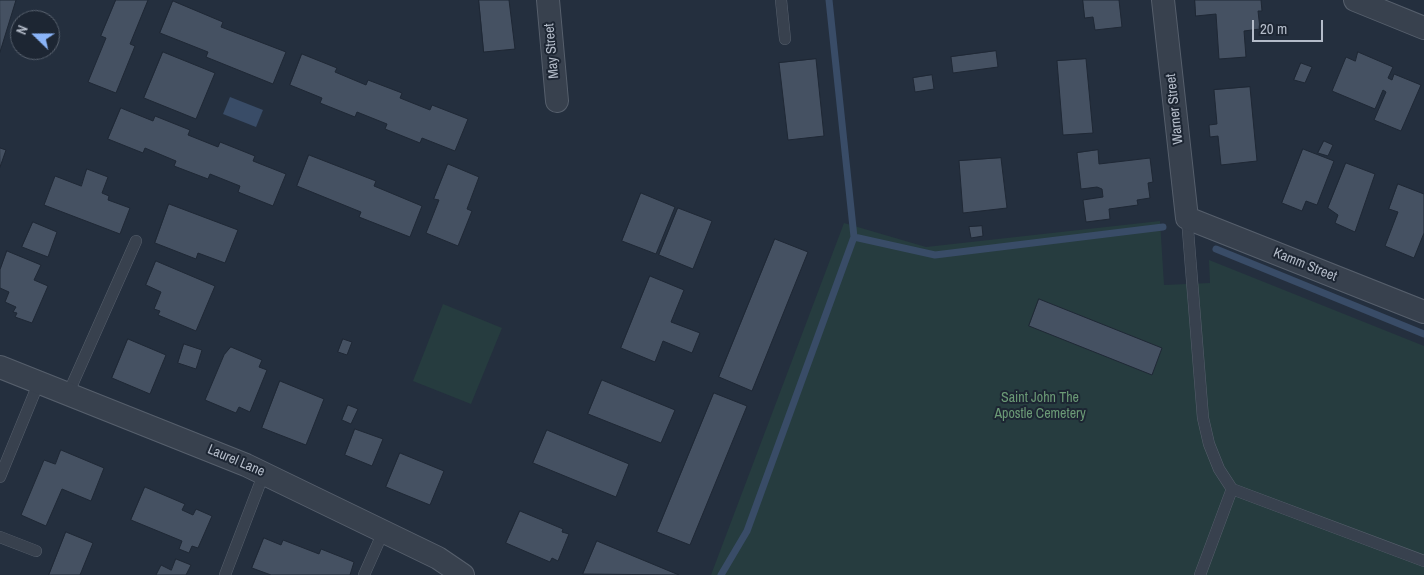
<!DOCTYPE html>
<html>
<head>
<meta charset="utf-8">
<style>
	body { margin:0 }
	#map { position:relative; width:1424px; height:575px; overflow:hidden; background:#242f3e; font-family:"Archivo Narrow",sans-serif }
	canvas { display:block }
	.north { position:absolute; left:10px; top:10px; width:50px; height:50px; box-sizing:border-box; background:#1d2633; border:1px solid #59626f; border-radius:50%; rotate:292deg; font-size:14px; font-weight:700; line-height:20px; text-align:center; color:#b4bcc9 }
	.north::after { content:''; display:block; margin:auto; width:18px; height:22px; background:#8ab4f8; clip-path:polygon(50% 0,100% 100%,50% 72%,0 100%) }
	.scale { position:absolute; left:1252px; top:20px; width:71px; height:22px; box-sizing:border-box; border:2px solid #b4bcc9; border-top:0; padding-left:6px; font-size:15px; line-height:18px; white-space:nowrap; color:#b4bcc9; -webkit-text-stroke:4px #1d2633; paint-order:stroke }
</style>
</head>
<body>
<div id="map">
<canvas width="1424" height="575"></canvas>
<div class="north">N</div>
<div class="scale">20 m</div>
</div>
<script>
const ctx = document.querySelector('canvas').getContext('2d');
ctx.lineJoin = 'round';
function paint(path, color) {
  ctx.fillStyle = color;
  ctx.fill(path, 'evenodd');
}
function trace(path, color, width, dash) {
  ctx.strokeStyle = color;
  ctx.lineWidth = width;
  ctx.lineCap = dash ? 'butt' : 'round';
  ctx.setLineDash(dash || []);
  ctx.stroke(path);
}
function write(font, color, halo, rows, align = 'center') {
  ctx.font = font + ' "Archivo Narrow",sans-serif';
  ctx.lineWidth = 4;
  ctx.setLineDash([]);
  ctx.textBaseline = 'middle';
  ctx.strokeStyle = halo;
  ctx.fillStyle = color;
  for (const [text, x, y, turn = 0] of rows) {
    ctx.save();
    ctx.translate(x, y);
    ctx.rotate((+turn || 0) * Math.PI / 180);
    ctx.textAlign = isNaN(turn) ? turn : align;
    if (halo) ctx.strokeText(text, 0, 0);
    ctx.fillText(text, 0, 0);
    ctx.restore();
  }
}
paint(new Path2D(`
	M1160,221L1164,285L1210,283L1209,260L1424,346V575H711L844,223L926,247Z
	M443,304L502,328L471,404L413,381Z`), '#263c3f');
paint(new Path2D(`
	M230,97L263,110L256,127L223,114Z`), '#394c67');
trace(new Path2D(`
	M829,0L854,237
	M1216,249L1424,334
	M721,575L747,531L854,237L935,255L1163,227`), '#394c67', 7);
const building = new Path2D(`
	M0,0H16L0,52Z
	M116,0H148L130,44L135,46L116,93L88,82L106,38L101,36Z
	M479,0H509L515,49L484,52Z
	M1083,0H1119L1122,27L1095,30L1093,17L1085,18Z
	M1195,0H1261L1262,11H1258L1260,29L1244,31L1246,57L1219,59L1216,14L1196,16Z
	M173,1L223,22L221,27L286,52L273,84L206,57L208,52L160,33Z
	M996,51L998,67L953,73L951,57Z
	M163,52L215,73L196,119L144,98Z
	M1358,52L1393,67L1388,78L1392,80L1394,74L1421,85L1401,131L1374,120L1386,92L1383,90L1375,109L1332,91L1346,57L1355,61Z
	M302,54L337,68L335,72L366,85L368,80L402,93L400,98L430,110L432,105L468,119L455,151L422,138L420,143L385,129L387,124L357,112L355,117L320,103L322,98L290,85Z
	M816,59L824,136L788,140L779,63Z
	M1086,59L1093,133L1063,135L1057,61Z
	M1301,63L1312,67L1305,83L1294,80Z
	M932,75L934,89L915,92L913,78Z
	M1250,87L1257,161L1221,165L1218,136L1210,137L1209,125L1217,124L1214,90Z
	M121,108L153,121L155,116L190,130L188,135L218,147L220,142L255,156L253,161L286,174L273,206L238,192L240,186L210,174L208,179L174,166L176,161L145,148L143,153L108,139Z
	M1324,141L1333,145L1328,156L1318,153Z
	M0,148L6,150L0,167Z
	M1303,149L1334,161L1317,205L1306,201L1302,211L1282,203Z
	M1098,150L1099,164L1150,158L1153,182L1148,183L1150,198L1137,200L1138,205L1109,209L1110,219L1086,222L1083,200L1103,197L1102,189L1097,187L1081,189L1077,153Z
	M309,155L376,181L374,186L422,206L410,237L359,217L361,212L297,186Z
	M1001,158L1007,208L963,213L959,161Z
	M1346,163L1375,174L1355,232L1335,223L1338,215L1328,208Z
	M448,164L479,177L467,209L472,211L458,246L426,233L439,200L434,199Z
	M87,169L108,177L102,193L109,196L108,200L130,208L120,234L44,205L55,176L81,186Z
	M1398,184L1424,194V233L1414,258L1385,246L1398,212L1389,209Z
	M641,193L675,207L656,254L622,241Z
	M169,204L238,230L225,263L198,253L196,259L155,243Z
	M678,208L712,221L693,269L659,255Z
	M33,222L57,232L48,257L22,247Z
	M982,226L983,236L971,238L969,227Z
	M775,239L808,252L752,391L719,377Z
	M7,251L41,265L34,280L48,286L32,323L15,317L17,313L13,312L16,307L5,302L9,292L0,288V270Z
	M156,261L215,286L196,331L158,315L160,311L154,309L161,292L146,285Z
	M650,276L684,290L671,322L700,333L692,353L663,341L655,362L621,348Z
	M1039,299L1162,348L1152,375L1029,326Z
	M128,339L166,355L150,394L112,378Z
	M343,339L352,342L347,355L338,352Z
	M184,344L202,350L196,369L178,363Z
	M231,347L262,360L259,367L267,370L250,412L239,407L236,413L205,400L224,355Z
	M602,380L675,410L661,443L588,414Z
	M280,381L324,399L306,445L262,428Z
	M714,393L747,406L690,545L657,532Z
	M348,405L358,409L351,424L342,420Z
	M355,429L383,439L372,466L345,455Z
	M547,430L629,464L616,497L533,463Z
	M61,450L104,468L91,501L62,489L46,526L21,515L44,460L55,464Z
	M400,453L444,471L430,505L386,487Z
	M145,487L185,504L182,510L193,515L196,509L212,516L198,548L192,546L189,553L179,549L182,541L131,520Z
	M520,511L563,529L562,532L569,534L558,561L552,558L550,562L506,543Z
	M66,532L93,543L80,575H49Z
	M264,538L281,545L283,540L319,554L321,549L354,562L350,575H271L252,568Z
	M597,541L679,575L583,574Z
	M176,559L191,565L186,575H156L161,565L171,570Z`);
paint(building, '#455162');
trace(building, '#1f2835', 1);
const lane = new Path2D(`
	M781,0L785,39
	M1187,218L1203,418L1209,444L1219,469L1232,489L1424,561
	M68,394L136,241
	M0,477L39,382
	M0,537L36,551
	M225,575L264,473
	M364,575L384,530
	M1200,575L1232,489`);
const street = new Path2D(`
	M548,0L557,101
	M1163,0L1187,218L1424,312
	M1355,0L1424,28
	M0,367L246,465L438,558L463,575`);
trace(lane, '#565f6c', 12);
trace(street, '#565f6c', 24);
trace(lane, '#38414e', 11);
trace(street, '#38414e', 22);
write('14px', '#b4bcc9', '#1d2633', [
	["May Street",552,51,-95],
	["Warner Street",1175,109,-96],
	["Kamm Street",1305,265,22],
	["Laurel Lane",236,461,23]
]);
write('14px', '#6b9a76', '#1d2633', [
	["Saint John The",1040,398],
	["Apostle Cemetery",1040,414]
]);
</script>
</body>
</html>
